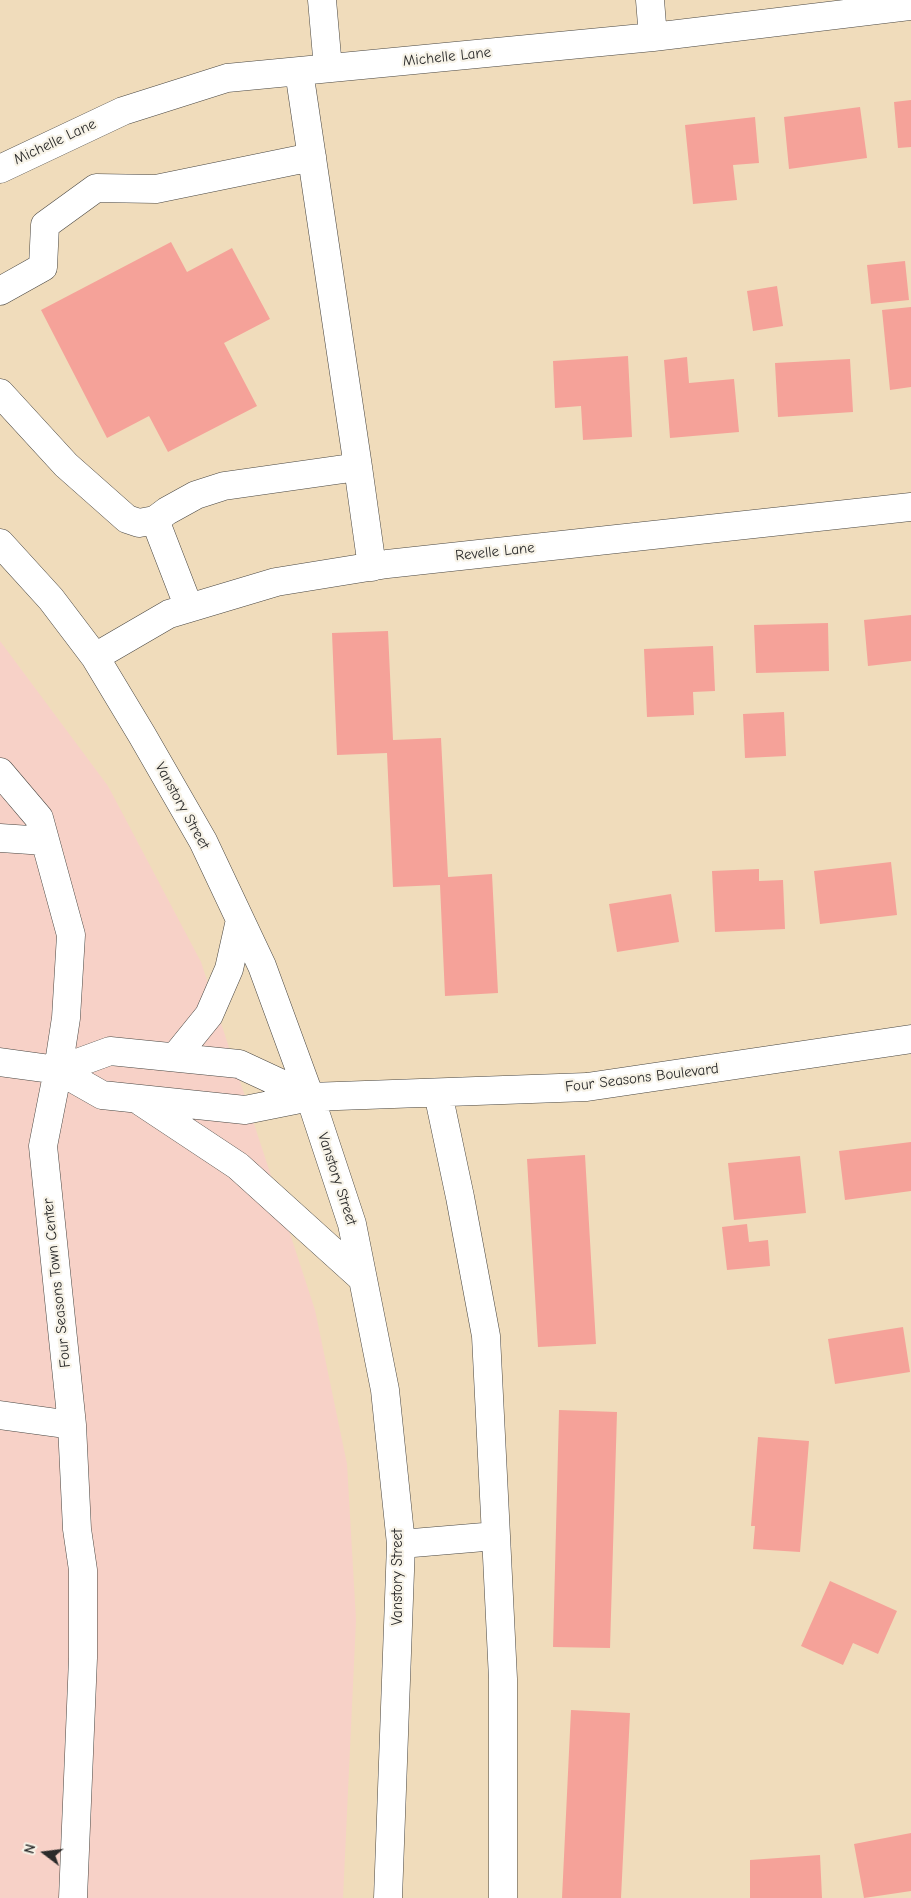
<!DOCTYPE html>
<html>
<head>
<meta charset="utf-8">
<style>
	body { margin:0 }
	#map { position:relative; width:911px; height:1898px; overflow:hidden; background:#f0dcbb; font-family:"Comic Neue",sans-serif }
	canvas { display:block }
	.north { position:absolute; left:20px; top:1828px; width:50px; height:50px; -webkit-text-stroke:4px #f7f3e8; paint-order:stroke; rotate:285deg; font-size:14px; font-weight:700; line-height:20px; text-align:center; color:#2b2b2b }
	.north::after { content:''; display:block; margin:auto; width:18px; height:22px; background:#2b2b2b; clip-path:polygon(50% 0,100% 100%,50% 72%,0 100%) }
</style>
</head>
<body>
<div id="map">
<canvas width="911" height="1898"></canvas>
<div class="north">N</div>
</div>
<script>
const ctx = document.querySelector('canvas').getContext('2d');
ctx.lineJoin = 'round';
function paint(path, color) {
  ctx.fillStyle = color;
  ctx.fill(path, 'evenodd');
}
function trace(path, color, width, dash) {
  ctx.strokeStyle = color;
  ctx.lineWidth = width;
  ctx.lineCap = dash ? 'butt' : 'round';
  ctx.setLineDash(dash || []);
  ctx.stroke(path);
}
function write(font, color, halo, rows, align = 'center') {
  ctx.font = font + ' "Comic Neue",sans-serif';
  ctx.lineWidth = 4.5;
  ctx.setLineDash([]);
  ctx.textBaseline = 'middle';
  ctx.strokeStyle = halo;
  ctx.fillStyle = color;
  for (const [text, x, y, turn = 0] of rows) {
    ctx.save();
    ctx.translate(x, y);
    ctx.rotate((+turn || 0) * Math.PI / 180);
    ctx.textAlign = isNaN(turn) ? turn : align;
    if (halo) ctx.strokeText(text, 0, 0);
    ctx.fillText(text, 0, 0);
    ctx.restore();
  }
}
paint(new Path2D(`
	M0,641L108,786L201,962L315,1310L347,1464L356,1620L343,1898H0Z`), '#f7d1c7');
paint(new Path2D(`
	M911,100V147L898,148L894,102Z
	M860,107L867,158L789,169L784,117Z
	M755,117L759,163L733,165L737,200L693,204L685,125Z
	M171,242L187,272L232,248L270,319L224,343L257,406L168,452L149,416L107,438L41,310Z
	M905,261L909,300L871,304L867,265Z
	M777,286L783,326L753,331L747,291Z
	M911,307V387L890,390L882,310Z
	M628,356L632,437L583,440L581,406L555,408L553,361Z
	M687,357L689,383L734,379L739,432L670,438L664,360Z
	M850,359L853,412L778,417L775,363Z
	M911,615V661L868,666L864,620Z
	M828,623L829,671L756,673L754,625Z
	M388,631L393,740L441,738L448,877L492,874L498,993L445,996L440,885L393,887L387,753L337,755L332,633Z
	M713,646L715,691L693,692L694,715L647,717L644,649Z
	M784,712L786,756L745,758L743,714Z
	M891,862L897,915L820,924L814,871Z
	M759,869V881L783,880L785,929L715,932L712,871Z
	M671,894L679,942L617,952L609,904Z
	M911,1142V1191L845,1200L839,1151Z
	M585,1155L596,1344L538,1347L527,1159Z
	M800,1156L806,1213L734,1220L728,1163Z
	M747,1224L749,1242L768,1240L770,1266L727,1270L722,1227Z
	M903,1327L910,1372L835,1384L828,1339Z
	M559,1410L617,1412L610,1648L553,1647Z
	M758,1437L809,1441L800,1552L753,1549L755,1526H751Z
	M830,1581L897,1611L878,1654L853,1643L843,1665L801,1646Z
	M571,1710L630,1713L621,1898H562Z
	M911,1833V1891L864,1898L854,1844Z
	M820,1855L822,1898H750V1860Z`), '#f5a299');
const minor = new Path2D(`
	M322,0L328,68
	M650,0L653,37
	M0,169L123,111L227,78L653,37L911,6
	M0,291L43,267L45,225L96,188L156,189L312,157
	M0,393L66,465L127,519L139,523L155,520L167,511L196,495L224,486L358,467L299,71
	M358,467L372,567
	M155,520L189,608
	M0,543L51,599L95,657L142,735L203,841L262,966L310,1097L352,1224L385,1390L401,1544L388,1898
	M95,657L169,614L276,582L387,564L911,507
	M0,772L39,818L71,935L66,1018L58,1070L43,1146L72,1425L0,1415
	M0,838L45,841
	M175,1057L209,1015L229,969L240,920
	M0,1062L58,1070L102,1095L245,1110L310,1097L587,1087L911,1039
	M58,1070L110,1051L239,1064L310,1097
	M438,1093L460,1197L486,1336L496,1536
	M140,1101L238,1166L363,1279
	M72,1425L77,1529L83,1570V1658L73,1898
	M401,1544L496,1536L503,1679V1898`);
trace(minor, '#494641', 29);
trace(minor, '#fff', 28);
write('15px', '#2b2b2b', '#f7f3e8', [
	["Michelle Lane",447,57,-6],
	["Michelle Lane",55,142,-25],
	["Revelle Lane",495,552,-6],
	["Vanstory Street",182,806,61],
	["Four Seasons Boulevard",642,1078,-7],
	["Vanstory Street",337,1179,72],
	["Four Seasons Town Center",57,1283,-96],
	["Vanstory Street",398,1577,-90]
]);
</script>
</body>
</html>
